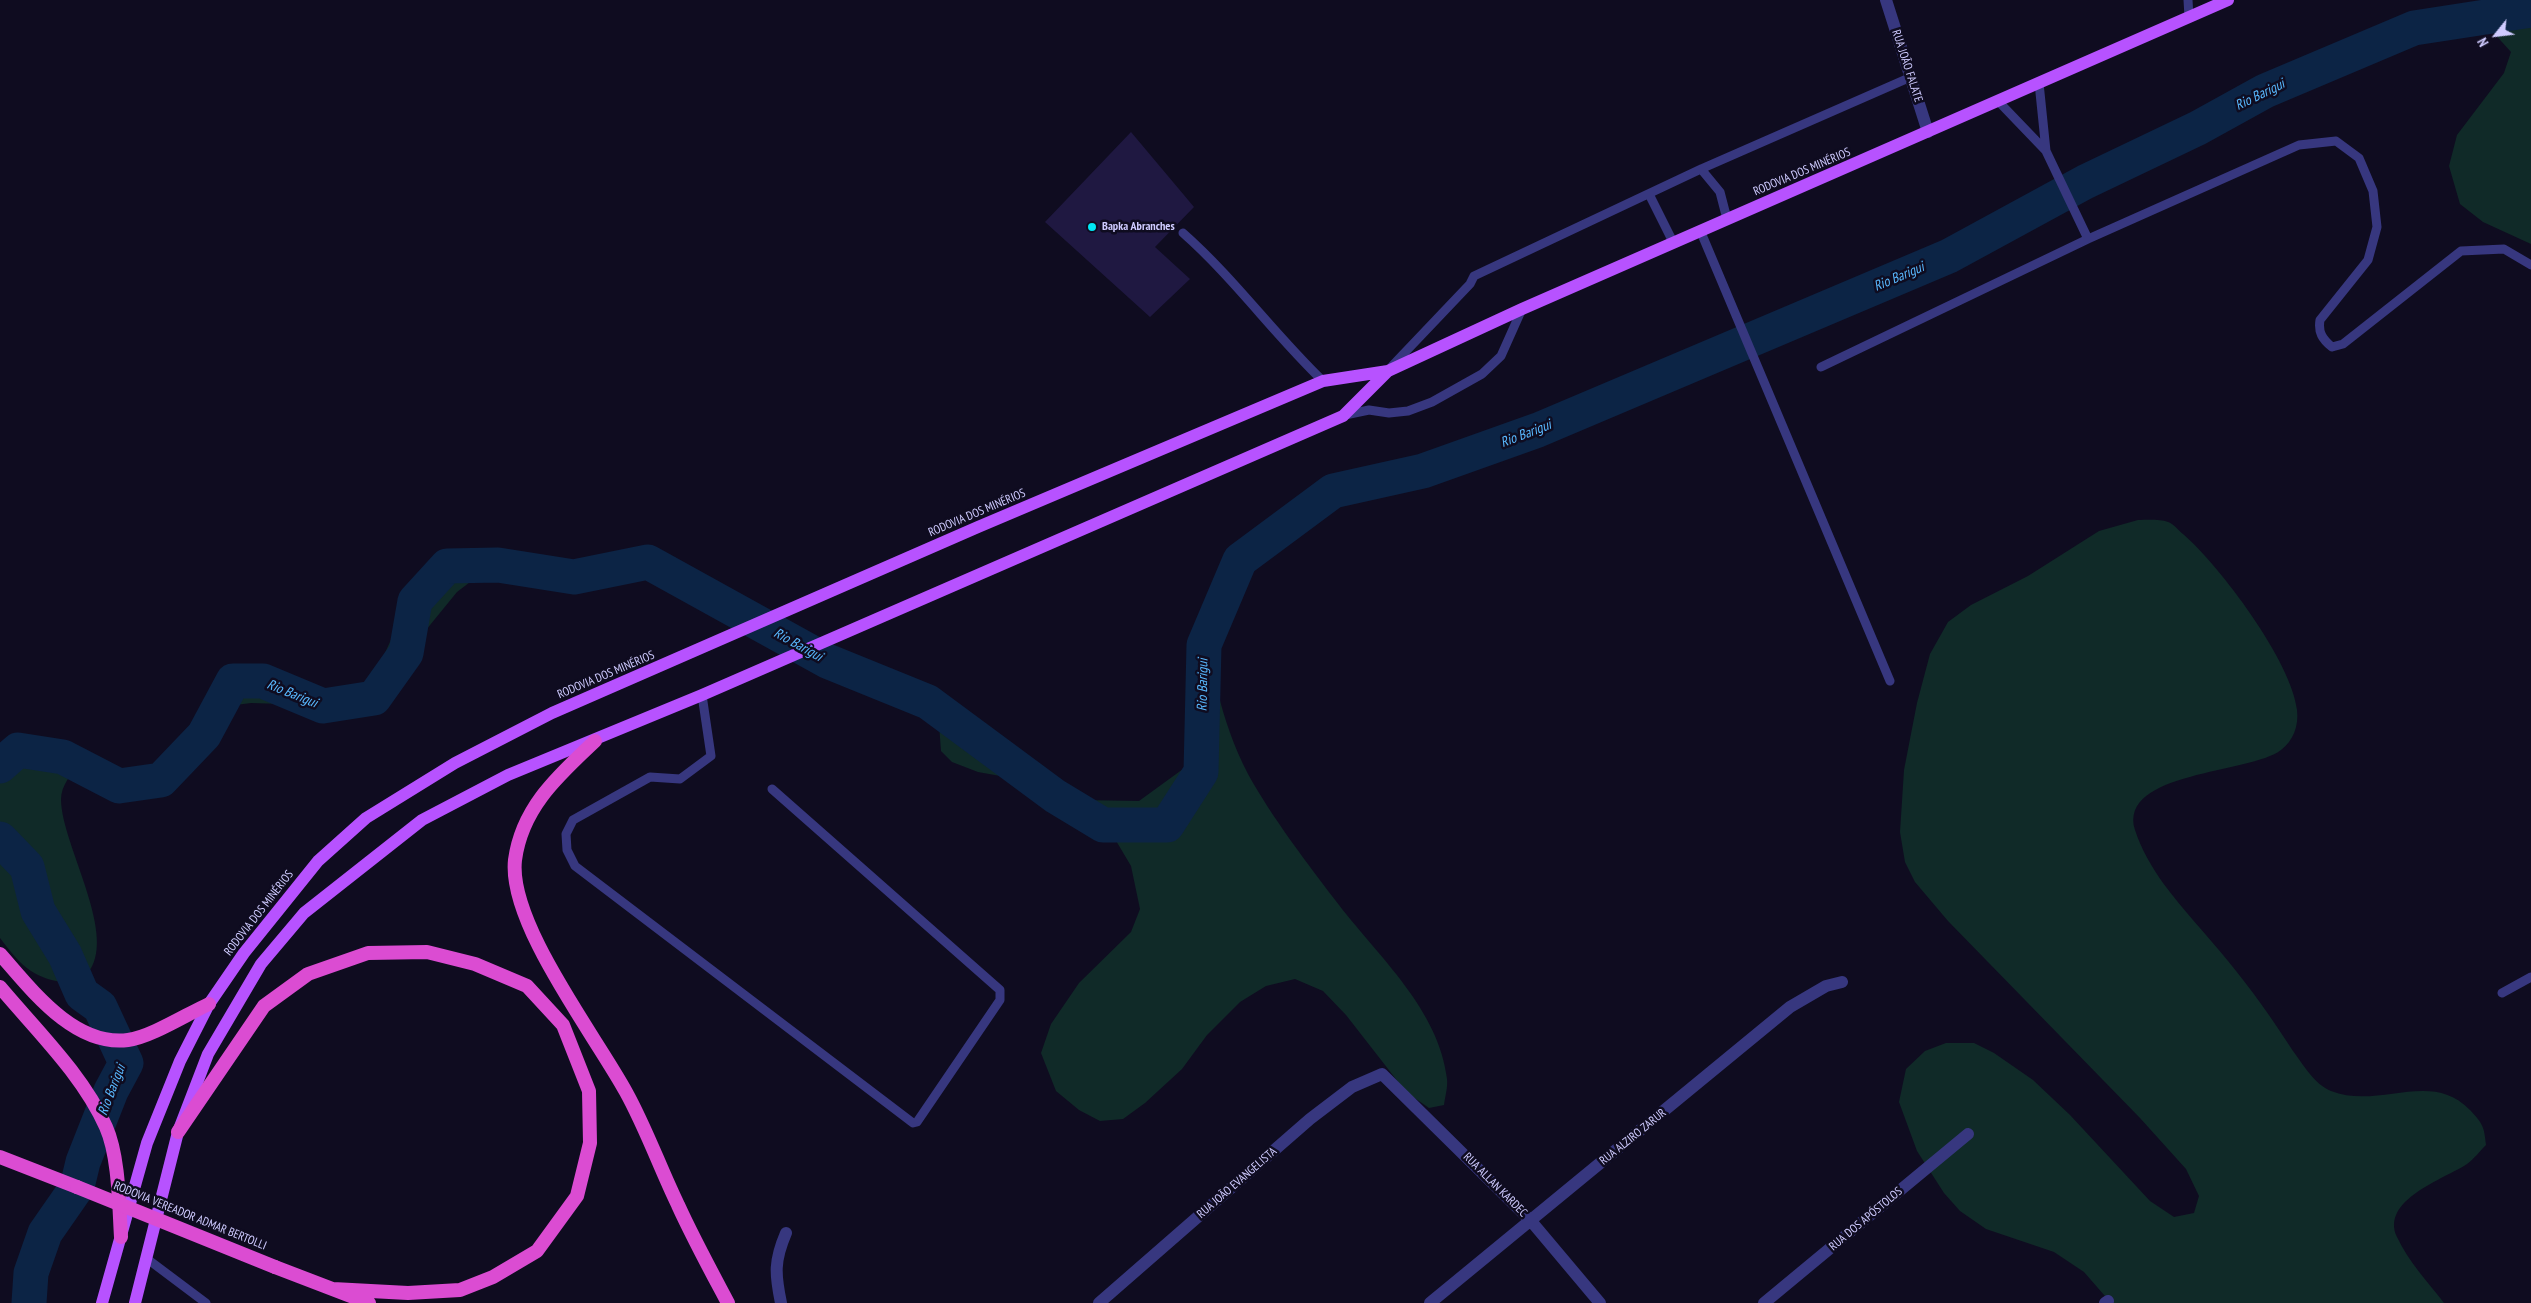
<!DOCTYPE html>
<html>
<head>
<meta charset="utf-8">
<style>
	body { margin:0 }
	#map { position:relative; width:2531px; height:1303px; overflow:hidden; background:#0f0c20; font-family:"PT Sans Narrow",sans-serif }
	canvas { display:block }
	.north { position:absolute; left:2471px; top:10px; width:50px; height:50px; -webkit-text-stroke:4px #0f0c20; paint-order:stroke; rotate:241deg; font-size:14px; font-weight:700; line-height:20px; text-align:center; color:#cfcbff }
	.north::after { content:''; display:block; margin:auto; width:18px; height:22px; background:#cfcbff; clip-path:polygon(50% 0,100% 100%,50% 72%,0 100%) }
</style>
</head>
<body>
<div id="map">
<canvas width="2531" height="1303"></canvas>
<div class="north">N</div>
</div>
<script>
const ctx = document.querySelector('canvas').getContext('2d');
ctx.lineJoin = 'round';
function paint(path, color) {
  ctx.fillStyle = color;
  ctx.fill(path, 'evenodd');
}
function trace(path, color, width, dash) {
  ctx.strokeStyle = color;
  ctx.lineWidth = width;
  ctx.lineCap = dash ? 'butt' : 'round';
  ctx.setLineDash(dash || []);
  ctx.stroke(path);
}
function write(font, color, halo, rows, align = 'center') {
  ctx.font = font + ' "PT Sans Narrow",sans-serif';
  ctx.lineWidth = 5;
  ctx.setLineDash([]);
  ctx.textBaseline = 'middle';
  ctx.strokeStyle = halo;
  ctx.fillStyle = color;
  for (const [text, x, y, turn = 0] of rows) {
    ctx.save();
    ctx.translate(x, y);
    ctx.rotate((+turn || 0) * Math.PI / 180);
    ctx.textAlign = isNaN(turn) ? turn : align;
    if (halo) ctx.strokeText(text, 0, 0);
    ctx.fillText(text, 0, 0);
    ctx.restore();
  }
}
paint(new Path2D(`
	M2523,0H2531V244L2483,222L2460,204L2449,166L2457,135L2504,73L2511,52L2492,31L2462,25Z
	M2138,520C2147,520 2160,519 2168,522C2173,523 2179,531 2183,534C2220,566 2292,662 2297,710C2299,726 2293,741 2281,750C2250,774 2118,771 2135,830C2141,849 2152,867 2163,883C2183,910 2207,935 2228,961C2252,990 2273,1020 2293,1051C2303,1064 2314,1084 2331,1091C2379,1110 2431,1069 2470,1110C2483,1124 2484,1126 2486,1145C2480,1151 2474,1159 2467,1164C2444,1179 2380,1200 2397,1237C2408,1261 2428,1282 2444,1303H2111L2084,1272L2054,1252L1986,1229L1960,1211L1944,1193L1917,1151L1899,1102L1906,1069L1925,1051L1946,1043H1974L1994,1053L2033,1080L2070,1115L2150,1201L2174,1217L2194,1213L2199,1196L2186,1169L2140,1118L1948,921L1915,882L1905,862L1900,832L1904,770L1917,703L1930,654L1948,622L1971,605L2028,576L2099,531Z
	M445,566H491L457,592L426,630L398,691L373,715L339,718L283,704L251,703L220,707L239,682L325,702L367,693L412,593Z
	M1204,622C1212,644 1212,666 1217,689C1224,718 1234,747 1248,774C1271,816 1309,866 1339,905C1379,957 1439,1010 1447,1079C1448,1087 1445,1097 1444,1105L1429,1108L1406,1092L1346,1015L1323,991L1295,979L1266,986L1240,1002L1207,1035L1182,1069L1145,1103L1123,1119L1100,1121L1079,1110L1056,1091L1041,1053L1051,1024L1079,983L1131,932L1140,909L1131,866L1115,839L1089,810L1070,796L1034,782L978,772L952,762L941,751L939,724L950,702L1078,800L1139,801L1194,761L1198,632Z
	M23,751L68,758L79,764C71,775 61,785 61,800C62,845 116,931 90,970C77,989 48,982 31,971C19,963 9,950 0,938V771Z`), '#102a28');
trace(new Path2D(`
	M0,766L18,750L63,757L119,786L161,780L204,735L233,681H263L323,706L374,698L406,653L415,601L447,566L498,565L574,577L648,562L827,661L928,702L1055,796L1103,825H1167L1201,772L1204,645L1240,560L1333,491L1423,471L1538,430L1949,256L2085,182L2198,128L2265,91L2414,28L2531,10
	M0,839L27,867L38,911L65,955L82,994L100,1007L126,1063L111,1091L83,1162L77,1187L45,1233L31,1273L29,1303`), '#0c2445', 35);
paint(new Path2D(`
	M1131,132L1194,207L1155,247L1190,279L1150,317L1045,222Z`), '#1f1841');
trace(new Path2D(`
	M2188,0L2189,17
	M2039,83L2046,151
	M1998,101L2046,151L2088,239L2299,145L2336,141L2359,158L2373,191L2377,227L2368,260L2320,320C2318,332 2322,339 2332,347L2343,344L2461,251L2504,249L2531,265
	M1701,169L1720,192L1727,219
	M1649,194L1673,242
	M1700,230L1890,681
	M1183,233C1234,278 1274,334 1323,381
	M1392,366L1470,284L1474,276L1701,169L1911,77
	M1821,367L2088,239
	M1345,415L1369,410L1389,413L1408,411L1432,402L1482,374L1501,356L1522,309
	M702,695L711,756L680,779L650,777L573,820L566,834L567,850L575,866L913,1123L917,1122L1000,1000V990L772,789
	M2502,993L2531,977
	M146,1258L206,1303`), '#37377f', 9);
trace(new Path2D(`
	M1886,0L1928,132
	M781,1303C775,1274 774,1261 786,1233
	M1099,1303L1310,1119L1352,1087L1382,1074L1531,1221L1600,1303
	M1430,1303L1790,1007L1826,986L1842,982
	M1764,1303L1968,1134
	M2105,1303L2108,1301`), '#37377f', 12);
trace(new Path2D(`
	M102,1303L147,1143L180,1061L209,1004L244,953L318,861L366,818L455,763L552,713L978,527L1323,381L1388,371L1522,309L2228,0
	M135,1303L178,1132L208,1054L261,964L304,913L422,820L508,775L702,695L1343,416L1388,371`), '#b752ff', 12);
trace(new Path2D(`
	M595,741C559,775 522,807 515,860C508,923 595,1035 626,1092C646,1128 660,1168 678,1205C693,1238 711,1271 728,1303
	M0,954C31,989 74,1047 128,1040C151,1037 187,1014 209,1004
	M0,987C36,1030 83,1075 106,1127C119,1156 119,1205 121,1237
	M178,1132L264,1006L308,974L368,953L427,952L475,964L527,986L563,1025L589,1091L590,1143L577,1196L537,1251L493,1277L460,1290L408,1293L333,1289
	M0,1157L77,1187
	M275,1267L369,1303`), '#db4cd2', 14);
trace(new Path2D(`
	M77,1187L275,1267`), '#db4cd2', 14);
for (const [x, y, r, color] of [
	[1092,227,5,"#00e8f6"]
]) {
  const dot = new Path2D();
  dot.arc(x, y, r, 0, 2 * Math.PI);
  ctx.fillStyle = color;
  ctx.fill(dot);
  trace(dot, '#0f0c20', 2);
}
write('12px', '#cfcbff', '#0f0c20', [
	["RUA JOÃO FALATE",1907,66,72],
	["RODOVIA DOS MINÉRIOS",1802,172,-23],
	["RODOVIA DOS MINÉRIOS",977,513,-23],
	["RODOVIA DOS MINÉRIOS",606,675,-23],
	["RODOVIA DOS MINÉRIOS",259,913,-52],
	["RUA ALZIRO ZARUR",1633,1137,-39],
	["RUA JOÃO EVANGELISTA",1237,1183,-41],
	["RUA ALLAN KARDEC",1495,1185,45],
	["RODOVIA VEREADOR ADMAR BERTOLLI",190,1216,22],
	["RUA DOS APÓSTOLOS",1866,1219,-40]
]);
write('bold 12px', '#cfcbff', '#0f0c20', [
	["Bapka Abranches",1102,227]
], 'left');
write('italic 14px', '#59b9ff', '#0f0c20', [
	["Rio Barigui",2260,95,-26],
	["Rio Barigui",1899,277,-23],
	["Rio Barigui",1526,434,-21],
	["Rio Barigui",798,645,29],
	["Rio Barigui",1203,685,-89],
	["Rio Barigui",292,694,22],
	["Rio Barigui",112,1090,-69]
]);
</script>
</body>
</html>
